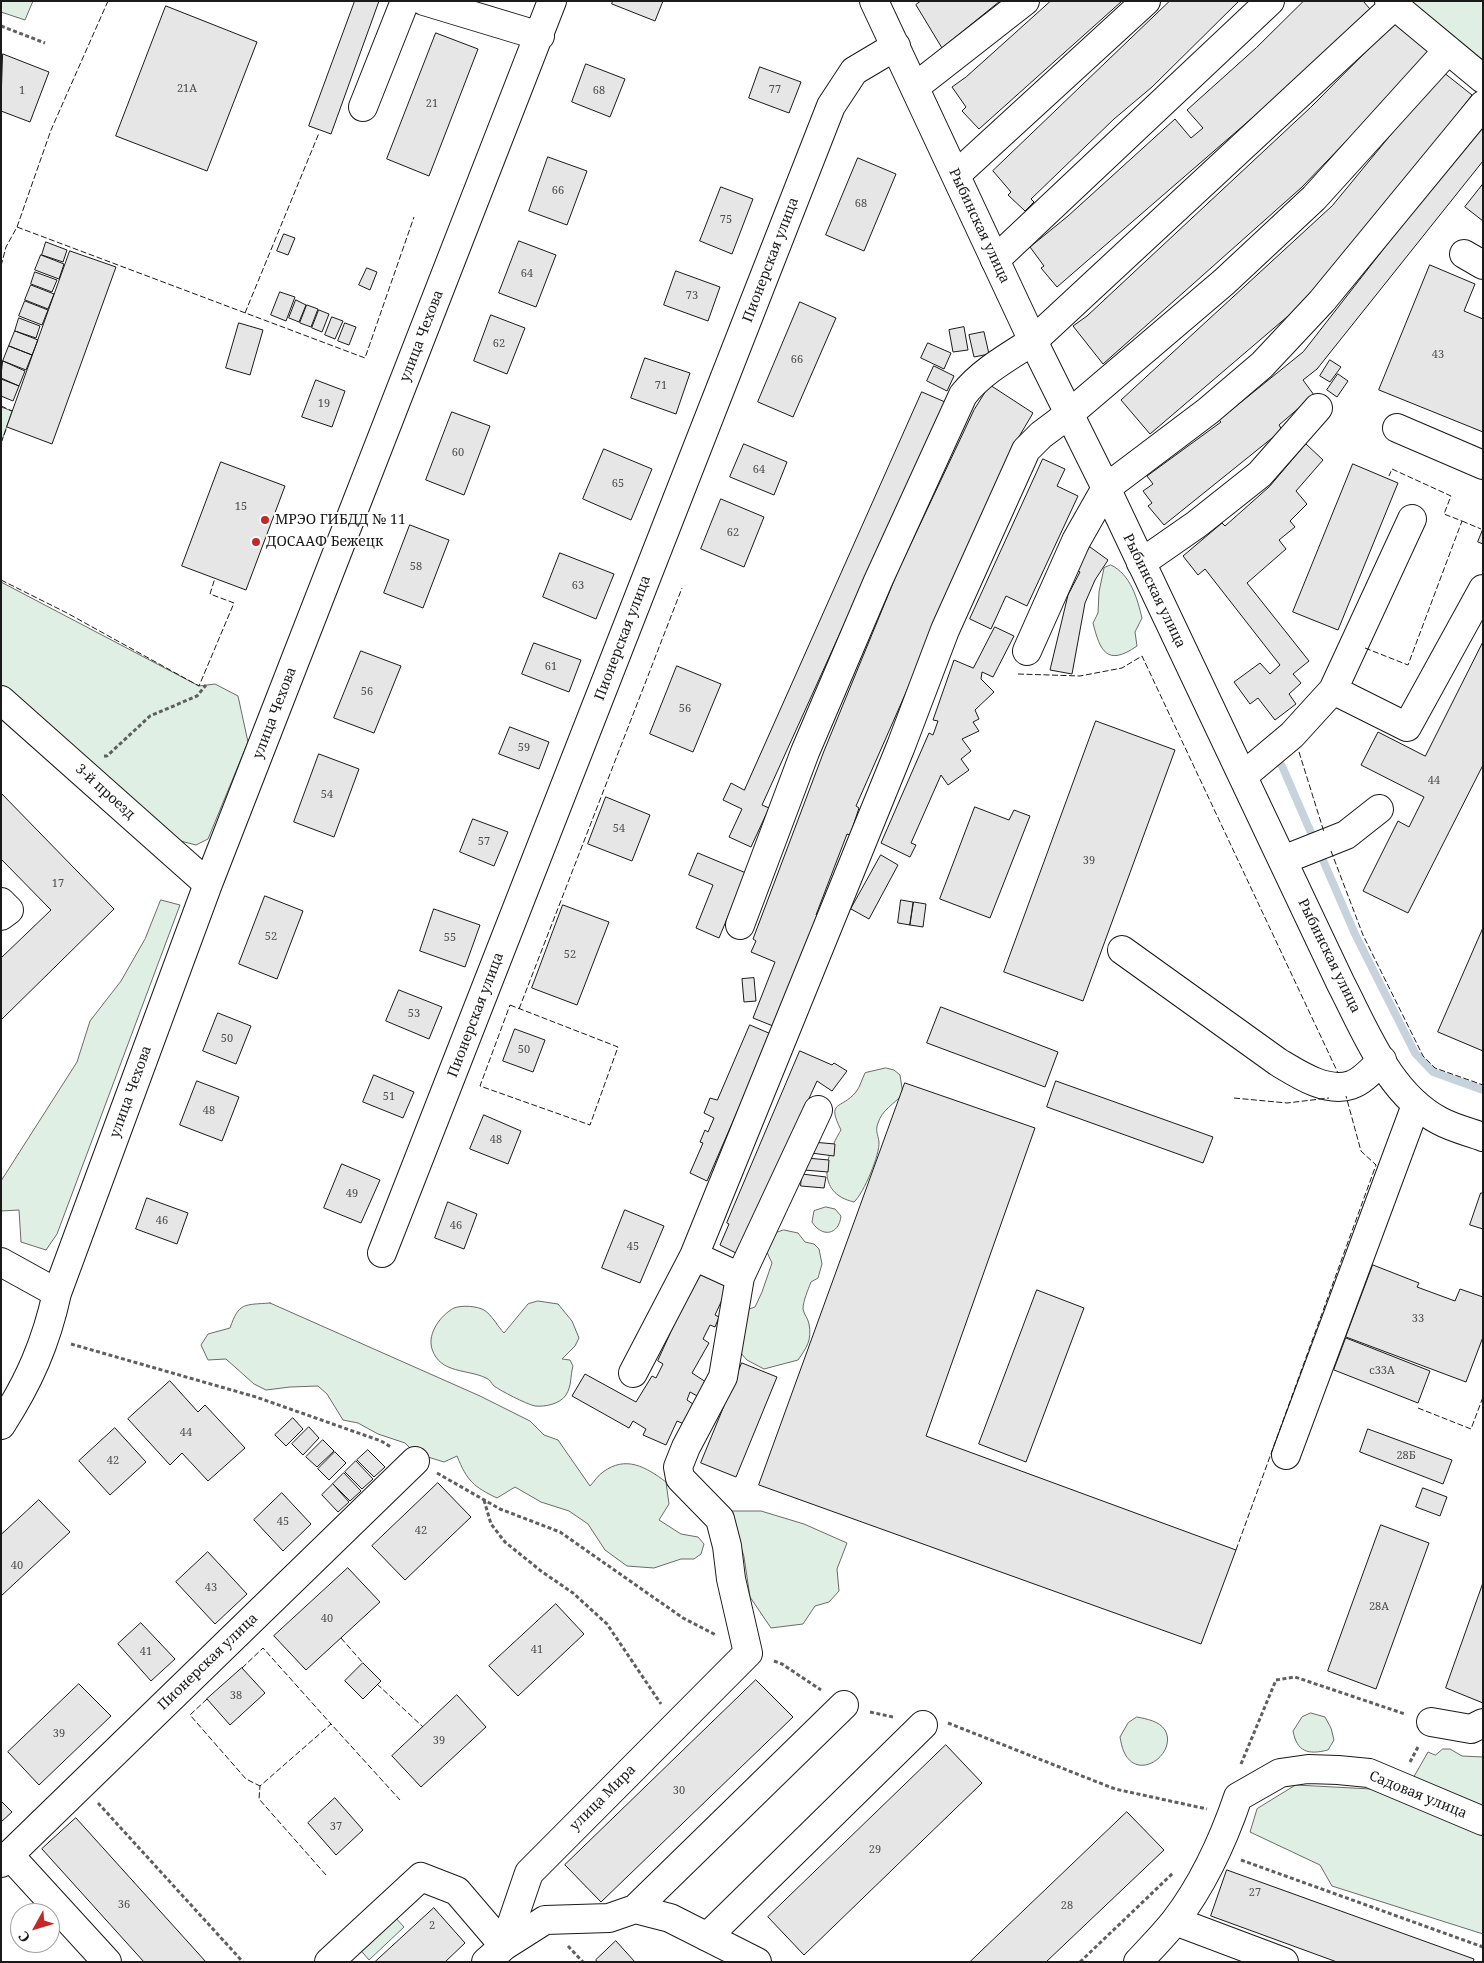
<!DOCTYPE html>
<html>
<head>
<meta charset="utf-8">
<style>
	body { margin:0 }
	#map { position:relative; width:1484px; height:1963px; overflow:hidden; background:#fff; font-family:"Noto Serif",serif }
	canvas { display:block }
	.frame { position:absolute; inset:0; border:2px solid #1a1a1a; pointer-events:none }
	.north { position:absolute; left:10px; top:1903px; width:50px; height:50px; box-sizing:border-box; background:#fff; border:1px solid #a3a3a3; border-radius:50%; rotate:231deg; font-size:14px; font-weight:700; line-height:20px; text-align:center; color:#1a1a1a }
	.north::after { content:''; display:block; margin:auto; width:18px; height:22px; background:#c62828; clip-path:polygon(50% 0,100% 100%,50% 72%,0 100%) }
</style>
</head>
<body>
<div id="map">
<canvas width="1484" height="1963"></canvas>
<div class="frame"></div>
<div class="north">С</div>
</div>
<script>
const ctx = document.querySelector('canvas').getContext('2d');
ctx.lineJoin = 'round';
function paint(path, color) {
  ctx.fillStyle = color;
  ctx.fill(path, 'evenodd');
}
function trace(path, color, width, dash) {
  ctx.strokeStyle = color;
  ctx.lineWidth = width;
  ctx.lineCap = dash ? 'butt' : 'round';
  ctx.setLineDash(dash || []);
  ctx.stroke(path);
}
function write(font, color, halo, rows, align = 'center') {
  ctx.font = font + ' "Noto Serif",serif';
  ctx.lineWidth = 4;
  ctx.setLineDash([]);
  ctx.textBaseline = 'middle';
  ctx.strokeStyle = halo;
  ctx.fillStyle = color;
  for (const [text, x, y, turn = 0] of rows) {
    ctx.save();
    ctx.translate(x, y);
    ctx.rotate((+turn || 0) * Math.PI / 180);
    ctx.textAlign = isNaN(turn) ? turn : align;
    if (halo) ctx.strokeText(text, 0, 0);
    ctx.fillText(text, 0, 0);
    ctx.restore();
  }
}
const green = new Path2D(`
	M1,1H33L25,20L1,12Z
	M1406,1H1483V66Z
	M1,407L12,411L1,443Z
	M1111,565C1131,575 1137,598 1142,618L1135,632L1137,646C1107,667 1100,651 1093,623L1098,613L1099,592L1104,568Z
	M1,582L199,686L215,684L238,696L248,742L208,839L196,845L177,840L1,685Z
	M161,900L180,905L57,1234L46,1250L21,1242L19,1210L1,1211V1181L77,1062L90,1021L121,981L145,939Z
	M886,1068L894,1070L900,1075L903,1094C894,1104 882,1110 878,1123C875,1131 878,1134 879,1142C880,1154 864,1193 854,1202C815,1193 825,1156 841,1130C826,1100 841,1110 856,1092C860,1087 862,1079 865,1073Z
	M826,1207L835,1209L841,1216C839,1235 822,1238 812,1222L814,1211Z
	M784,1230L798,1233L805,1242L814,1244L819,1249L822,1264L818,1278L811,1282C808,1290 803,1301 803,1309C804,1315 808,1318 809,1324C812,1340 807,1347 798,1360L764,1369L747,1360L739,1351L746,1310L755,1307L762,1292L772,1263L765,1248L775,1233Z
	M538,1301L558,1304L572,1321L579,1338L575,1346L562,1359L570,1360L573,1366C570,1377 572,1385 566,1395C560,1404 545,1407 535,1406C526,1404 501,1391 494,1386C491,1383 490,1379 486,1378C468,1369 440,1374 432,1349C427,1333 441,1315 454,1308C462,1305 477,1306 484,1310C492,1315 498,1327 504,1333L528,1304Z
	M270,1303L480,1396L530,1421L544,1435L558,1440L590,1486C594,1482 598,1475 603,1472C626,1455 646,1467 666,1482L669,1504L659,1520L681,1534L698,1537L704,1544L701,1554L694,1559H681L654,1568L627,1566L605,1550L588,1524L569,1511L541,1502L515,1487L497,1498C474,1487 467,1481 457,1456L444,1462L415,1453L405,1443L378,1434L358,1423L343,1420L327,1394L318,1386L290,1387L266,1390L254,1384L226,1359L208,1360L201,1345L208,1334L230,1328C239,1302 244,1305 270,1303Z
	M730,1511H761L804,1524L847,1543L837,1569L839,1591L829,1602L815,1606L803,1624L771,1628L750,1597L744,1557Z
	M1311,1713L1325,1717L1331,1728L1334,1740L1328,1750C1308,1755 1297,1752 1293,1731L1302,1717Z
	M1137,1717C1147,1719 1159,1721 1165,1730C1178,1753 1138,1783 1124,1752C1122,1748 1121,1742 1120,1737L1128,1723Z
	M1443,1749H1450L1462,1756L1483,1757V1812L1412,1780L1428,1752L1435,1755Z
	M1296,1785L1371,1789L1483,1834V1934L1332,1886L1320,1865L1250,1832L1257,1809Z
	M393,1915L404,1927L369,1960L358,1947Z`);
paint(green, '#e0efe3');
trace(green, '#6a6a6a', 1);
trace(new Path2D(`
	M1282,766L1315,842
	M1319,851L1355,934L1415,1053L1433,1072L1483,1090`), '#c6d2dc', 8);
const building = new Path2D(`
	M355,1H379L331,134L309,126Z
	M613,1H663L655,21L612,4Z
	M921,1H1000L942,48L916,5Z
	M1051,1H1122L979,129L962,111L966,107L952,87L966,77Z
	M1170,1H1239L1152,87L1114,119L1031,199L1034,202L1025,211L1008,195L1011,192L993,171Z
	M1304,1H1363L1370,9L1274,99L1057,287L1041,268L1044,266L1030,247L1068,216L1175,119L1191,138L1203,128L1187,110L1256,48Z
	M166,6L257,42L207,171L116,136Z
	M1396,22L1431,53L1302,187L1103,364L1073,326L1087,316L1310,108Z
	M436,33L478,49L429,176L387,159Z
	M3,54L49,72L30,122L1,111Z
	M586,64L625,79L610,117L572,102Z
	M760,67L801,82L789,113L749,98Z
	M1443,72L1472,95L1322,287L1150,434L1121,400L1332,206Z
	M1483,122V161L1317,369L1303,380L1314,395L1279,425L1282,430L1164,525L1148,506L1152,503L1143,491L1153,484L1147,476L1221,422L1219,420L1303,352Z
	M548,157L587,171L567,225L529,211Z
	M858,158L896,174L864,251L826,235Z
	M1483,184V221L1465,207Z
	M721,187L753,199L732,254L700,241Z
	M284,234L295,238L288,255L277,251Z
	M519,241L556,255L536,307L499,293Z
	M46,242L67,250L63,262L42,255Z
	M70,251L116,267L52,444L7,427Z
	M41,255L64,264L59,279L35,270Z
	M1430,265L1475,284L1464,311L1483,319V432L1379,390Z
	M367,268L377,272L370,290L359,285Z
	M676,271L720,287L708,321L664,305Z
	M35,272L57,280L52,292L31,284Z
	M31,285L54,294L48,309L25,300Z
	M280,292L295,297L286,321L271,315Z
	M296,300L306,305L299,322L289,318Z
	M25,301L48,310L42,325L19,316Z
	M800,302L836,318L793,417L758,402Z
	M307,305L318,309L311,327L300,323Z
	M319,310L329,314L322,332L312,328Z
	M491,315L525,328L507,374L474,361Z
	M332,317L343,321L335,339L325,335Z
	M19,318L40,326L36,338L15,331Z
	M239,323L263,330L250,375L226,368Z
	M345,323L356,327L349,345L338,341Z
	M964,327L968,350L953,352L949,330Z
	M15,331L38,340L32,355L9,346Z
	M984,332L989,354L974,357L969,335Z
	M928,343L951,353L944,369L921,358Z
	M9,346L32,355L26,370L3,361Z
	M645,358L690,373L676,414L631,398Z
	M1330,360L1341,367L1330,382L1320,376Z
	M3,361L25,371L19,386L1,378Z
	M934,366L954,376L947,391L927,381Z
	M1338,374L1348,381L1337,397L1327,390Z
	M1,379L19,386L13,401L1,396Z
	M316,380L345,391L332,427L302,417Z
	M990,385L1033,413L1017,440L856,806L859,808L850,835L847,834L816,915L821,917L773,1026L753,1018L775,962L751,952L756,941L753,939L824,751L898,571L974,410Z
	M922,392L945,402L762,805L769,808L751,847L729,837L742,809L723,800L731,783L744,790Z
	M452,412L490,426L464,495L426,480Z
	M744,444L787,462L774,495L730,477Z
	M1306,444L1323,460L1296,491L1307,504L1290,521L1295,527L1279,540L1286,549L1247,583L1309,661L1293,674L1301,683L1289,694L1296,704L1275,720L1258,698L1250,704L1234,682L1260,663L1270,674L1280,665L1205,569L1198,575L1183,556L1222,523L1225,526L1269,487Z
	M604,449L652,469L631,520L583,499Z
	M1043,459L1065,469L1057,486L1078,496L1027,606L1006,596L991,629L970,619Z
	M221,462L285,486L246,590L182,566Z
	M1353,464L1398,483L1338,630L1293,612Z
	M721,499L764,517L744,567L701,549Z
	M410,525L449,540L423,608L384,593Z
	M1483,529V544L1478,542Z
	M1090,547L1108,560L1095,580L1085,603L1072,674L1050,670L1068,595L1080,572L1075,569Z
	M560,553L614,574L596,619L543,597Z
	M995,627L1014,636L993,677L982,672L981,679L994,692L975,710L979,719L973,722L979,731L962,739L971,751L961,759L969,770L948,785L941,775L911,843L916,845L910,857L881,843L929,733L933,735L938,721L933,720L954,660L973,668Z
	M1483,642V765L1408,913L1363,891L1398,821L1409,827L1424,797L1361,765L1378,732L1425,756Z
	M534,643L581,660L569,692L522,674Z
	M361,651L401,666L374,733L334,718Z
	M677,666L721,684L693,752L650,734Z
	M1096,721L1175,750L1083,1001L1004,972Z
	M510,727L549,742L539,769L499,754Z
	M319,754L359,769L334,837L294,822Z
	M1,793L114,909L1,1020V958L51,910L1,859Z
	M606,797L650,815L632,861L588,844Z
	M975,807L1009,820L1014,810L1030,816L990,918L940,899Z
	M473,819L508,832L494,866L460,852Z
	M698,853L746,873L719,938L696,928L713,885L689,875Z
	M881,855L898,865L869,919L851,909Z
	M265,896L303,911L277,979L239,964Z
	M901,900L913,902L910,925L898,923Z
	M914,902L926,904L923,927L910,925Z
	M563,905L609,922L577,1005L532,988Z
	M434,909L480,925L465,967L420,951Z
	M1483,928V1051L1438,1032Z
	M754,978L756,1001L744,1002L742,979Z
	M399,990L442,1007L429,1039L386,1021Z
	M941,1007L1058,1052L1045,1087L927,1043Z
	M218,1013L251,1026L236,1064L203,1051Z
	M750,1025L771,1034L707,1181L690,1173L703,1143L700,1142L705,1130L708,1132L714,1118L704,1113L710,1098L717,1100Z
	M515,1029L545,1040L533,1072L503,1061Z
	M800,1051L832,1065L834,1063L847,1071L832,1091L817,1081L746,1236L742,1256L720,1245L729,1224L727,1223Z
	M374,1075L414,1092L403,1118L363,1102Z
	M197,1081L239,1097L222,1141L180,1125Z
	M1056,1081L1213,1137L1203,1163L1047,1107Z
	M905,1083L1035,1128L926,1436L1236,1550L1201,1644L759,1485Z
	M484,1115L521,1131L508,1164L470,1149Z
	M812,1142L835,1144L834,1156L811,1153Z
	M806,1158L829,1160L828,1172L804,1170Z
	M342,1164L380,1180L361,1223L324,1208Z
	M802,1174L826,1177L824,1188L801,1186Z
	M1481,1193H1483V1229L1470,1225Z
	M147,1198L188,1213L177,1244L136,1229Z
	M448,1202L477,1214L464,1249L435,1238Z
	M625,1210L664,1226L640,1283L602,1268Z
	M1373,1265L1419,1283L1417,1287L1455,1301L1460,1289L1483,1297V1337L1466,1382L1346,1337Z
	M698,1273L728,1287L715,1315L719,1317L715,1327L710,1325L703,1339L709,1343L692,1373L706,1382L699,1397L690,1392L687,1400L696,1406L684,1424L677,1421L666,1445L643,1435L646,1429L633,1421L629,1428L572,1396L585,1374L636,1402L652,1376L656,1378L663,1364L658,1361Z
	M1037,1290L1084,1308L1026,1462L979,1444Z
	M1346,1338L1430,1371L1418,1403L1334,1370Z
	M742,1363L777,1377L736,1477L701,1463Z
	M170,1381L198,1412L205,1405L245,1448L208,1481L182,1453L170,1465L128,1419Z
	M293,1418L303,1429L286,1446L275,1435Z
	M309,1427L319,1438L303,1455L292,1444Z
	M115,1428L146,1462L110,1495L79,1461Z
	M1368,1429L1452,1460L1443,1484L1360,1452Z
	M323,1440L334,1451L317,1467L306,1457Z
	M368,1450L385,1467L374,1477L357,1460Z
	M335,1452L346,1463L329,1480L318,1469Z
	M356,1461L373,1479L362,1489L345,1472Z
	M344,1473L361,1491L350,1501L333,1484Z
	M438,1483L471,1517L405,1580L372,1546Z
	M333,1484L349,1502L338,1512L322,1495Z
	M1423,1488L1447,1497L1440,1516L1416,1507Z
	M282,1493L311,1524L283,1551L254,1520Z
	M39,1500L70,1532L1,1596V1535Z
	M1381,1525L1429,1543L1376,1689L1328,1671Z
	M208,1552L247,1594L215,1624L176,1582Z
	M348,1568L380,1602L306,1670L274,1636Z
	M1483,1583V1703L1446,1688Z
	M556,1604L584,1634L518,1696L489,1666Z
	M141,1623L175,1659L151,1681L118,1644Z
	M363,1663L381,1681L363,1699L345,1681Z
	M242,1668L265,1693L230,1725L207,1699Z
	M756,1680L793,1717L601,1902L565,1865Z
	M79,1684L111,1716L39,1785L8,1752Z
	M457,1695L486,1727L421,1787L392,1756Z
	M946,1745L982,1783L804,1955L768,1917Z
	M335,1798L363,1830L336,1855L308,1823Z
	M1,1801L12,1812L1,1822Z
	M1127,1812L1164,1850L1046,1962H970Z
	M76,1818L206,1962H144L42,1849Z
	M1227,1870L1474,1959L1473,1962H1337L1211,1916Z
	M434,1908L465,1943L445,1962H375Z
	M616,1941L635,1962H597L596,1960Z`);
paint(building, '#e6e6e6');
trace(building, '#1a1a1a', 1);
const minor = new Path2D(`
	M424,1L540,36
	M1389,1L1483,79
	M915,87L1025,1
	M363,107L405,1
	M956,175L1146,1
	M1464,254L1483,265
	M995,260L1270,1
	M1397,428L1483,465
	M1141,563L1197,524L1260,474L1318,408
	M1027,651L1076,541L1106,488L1208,411L1262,365L1322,301L1483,105
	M1333,690L1412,519
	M1,700L208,884
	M1243,776L1292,735L1333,690L1407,727L1483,589
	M1283,860L1346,835L1379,809
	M1,902L9,910L1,916
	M740,925L805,752L878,581L963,395C981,372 1008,357 1033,341L1394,6
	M1122,950L1278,1062C1298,1074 1326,1093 1351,1085C1363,1081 1373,1069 1382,1060
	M382,1253L831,106L854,71L896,46
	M694,1256L740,1277
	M1,1262L57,1293
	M633,1373L694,1256L901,746L945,630L1026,450L1041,435L1069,414L1224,282L1314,198L1448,50
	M1,1425C29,1382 46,1343 57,1293L208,884L552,1
	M1286,1455L1416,1105
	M1431,1722L1471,1729L1483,1723
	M10,1856L107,1962
	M1,1863L415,1461
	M1175,1921L1284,1962
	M707,1937L923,1725
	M329,1962L421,1877L457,1891L504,1946L545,1920L609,1918L635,1909
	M486,1962L504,1946L529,1873L748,1653L731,1579L727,1546L720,1519L680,1478L678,1467L686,1447L723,1377L740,1277L818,1110
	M757,1962L670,1918L635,1909L844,1705
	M1138,1962C1151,1948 1164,1935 1175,1921C1204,1883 1223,1841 1238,1797L1280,1773L1308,1769L1338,1770L1369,1773L1483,1821`);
const major = new Path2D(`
	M874,1L1033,341L1106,488L1341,984C1366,1032 1389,1094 1440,1121C1453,1128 1469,1132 1483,1137`);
trace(minor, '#1a1a1a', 30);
trace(major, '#1a1a1a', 30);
trace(new Path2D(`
	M1,26L45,43
	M104,756H107L150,716L197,696L206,685
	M71,1344L256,1397L381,1441L391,1447
	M437,1473L500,1509L560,1532L683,1618L716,1635
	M484,1500L491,1524L505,1542L541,1571L573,1593L607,1624L661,1704
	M774,1661L782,1664L821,1690
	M870,1712L893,1717
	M948,1723L1115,1789L1207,1809
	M1410,1762L1419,1745
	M1241,1764L1276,1680L1295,1677L1405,1714
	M98,1803L243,1962
	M1241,1860L1483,1947
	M568,1946L583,1962
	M1080,1962L1173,1873`), '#5f5f5f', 3, [4, 2.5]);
trace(minor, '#fff', 28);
trace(major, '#fff', 28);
trace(new Path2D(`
	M17,227L51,130L108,1
	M1,266L6,247L17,227L365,358L414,217
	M245,313L319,133
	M1,406L12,411
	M1,443L7,427
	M1462,521L1481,529
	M1,580L67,613L199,686L234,603L210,594L215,578
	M1365,648L1408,665L1462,521L1444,514L1451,496L1392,469L1389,476
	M1018,674L1080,676L1122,668L1142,656L1338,1073
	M1299,752L1324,832
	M1331,851L1363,935L1423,1056L1435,1068L1483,1085
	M510,1005L618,1047L590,1125L480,1086Z
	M519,1009L682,588
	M1234,1098L1287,1103L1329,1098
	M1418,1408L1471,1429L1483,1397
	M1236,1550L1376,1165L1361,1151L1346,1096
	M341,1638L363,1663
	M242,1668L263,1648L331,1724
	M377,1684L423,1727
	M207,1699L190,1715L246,1779L260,1786
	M326,1875L259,1799L260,1786L331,1724L400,1800`), '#1a1a1a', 1, [6, 2.5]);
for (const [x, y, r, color] of [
	[265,520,5,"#c62828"],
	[256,542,5,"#c62828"]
]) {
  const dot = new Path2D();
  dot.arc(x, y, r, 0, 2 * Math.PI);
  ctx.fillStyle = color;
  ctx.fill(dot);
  trace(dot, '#fff', 2);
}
write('11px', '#4d4d4d', null, [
	["21А",187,89],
	["77",775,90],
	["1",22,91],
	["68",599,91],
	["21",432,104],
	["66",558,191],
	["68",861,204],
	["75",726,220],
	["64",527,274],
	["73",692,296],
	["62",499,344],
	["43",1438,355],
	["66",797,360],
	["71",661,386],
	["19",324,404],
	["60",458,453],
	["64",759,470],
	["65",618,484],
	["15",241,507],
	["62",733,533],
	["58",416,567],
	["63",578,586],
	["61",551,667],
	["56",367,692],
	["56",685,709],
	["59",524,748],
	["44",1434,781],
	["54",327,795],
	["54",619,829],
	["57",484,842],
	["39",1089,861],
	["17",58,884],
	["52",271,937],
	["55",450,938],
	["52",570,955],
	["53",414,1014],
	["50",227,1039],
	["50",524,1050],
	["51",389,1097],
	["48",209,1111],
	["48",496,1140],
	["49",352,1194],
	["46",162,1221],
	["46",456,1226],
	["45",633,1247],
	["33",1418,1319],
	["с33А",1382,1371],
	["44",186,1433],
	["28Б",1406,1456],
	["42",113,1461],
	["45",283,1522],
	["42",421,1531],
	["40",17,1566],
	["43",211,1588],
	["28А",1379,1607],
	["40",327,1619],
	["41",537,1650],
	["41",146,1652],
	["38",236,1696],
	["39",59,1734],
	["39",439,1741],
	["30",679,1791],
	["37",336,1827],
	["29",875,1850],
	["27",1255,1893],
	["36",124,1905],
	["28",1067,1906],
	["2",432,1926]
]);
write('14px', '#1a1a1a', '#fff', [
	["Рыбинская улица",979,226,65],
	["Пионерская улица",771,260,-69],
	["улица Чехова",422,336,-69],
	["Рыбинская улица",1154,591,64],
	["Пионерская улица",623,638,-69],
	["улица Чехова",275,713,-69],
	["3-й проезд",105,792,42],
	["Рыбинская улица",1329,956,64],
	["Пионерская улица",476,1015,-69],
	["улица Чехова",131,1092,-70],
	["Пионерская улица",208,1662,-44],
	["Садовая улица",1418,1795,22],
	["улица Мира",603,1798,-45]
]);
write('14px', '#1a1a1a', '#fff', [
	["МРЭО ГИБДД № 11",275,520],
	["ДОСААФ Бежецк",266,542]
], 'left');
</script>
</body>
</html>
